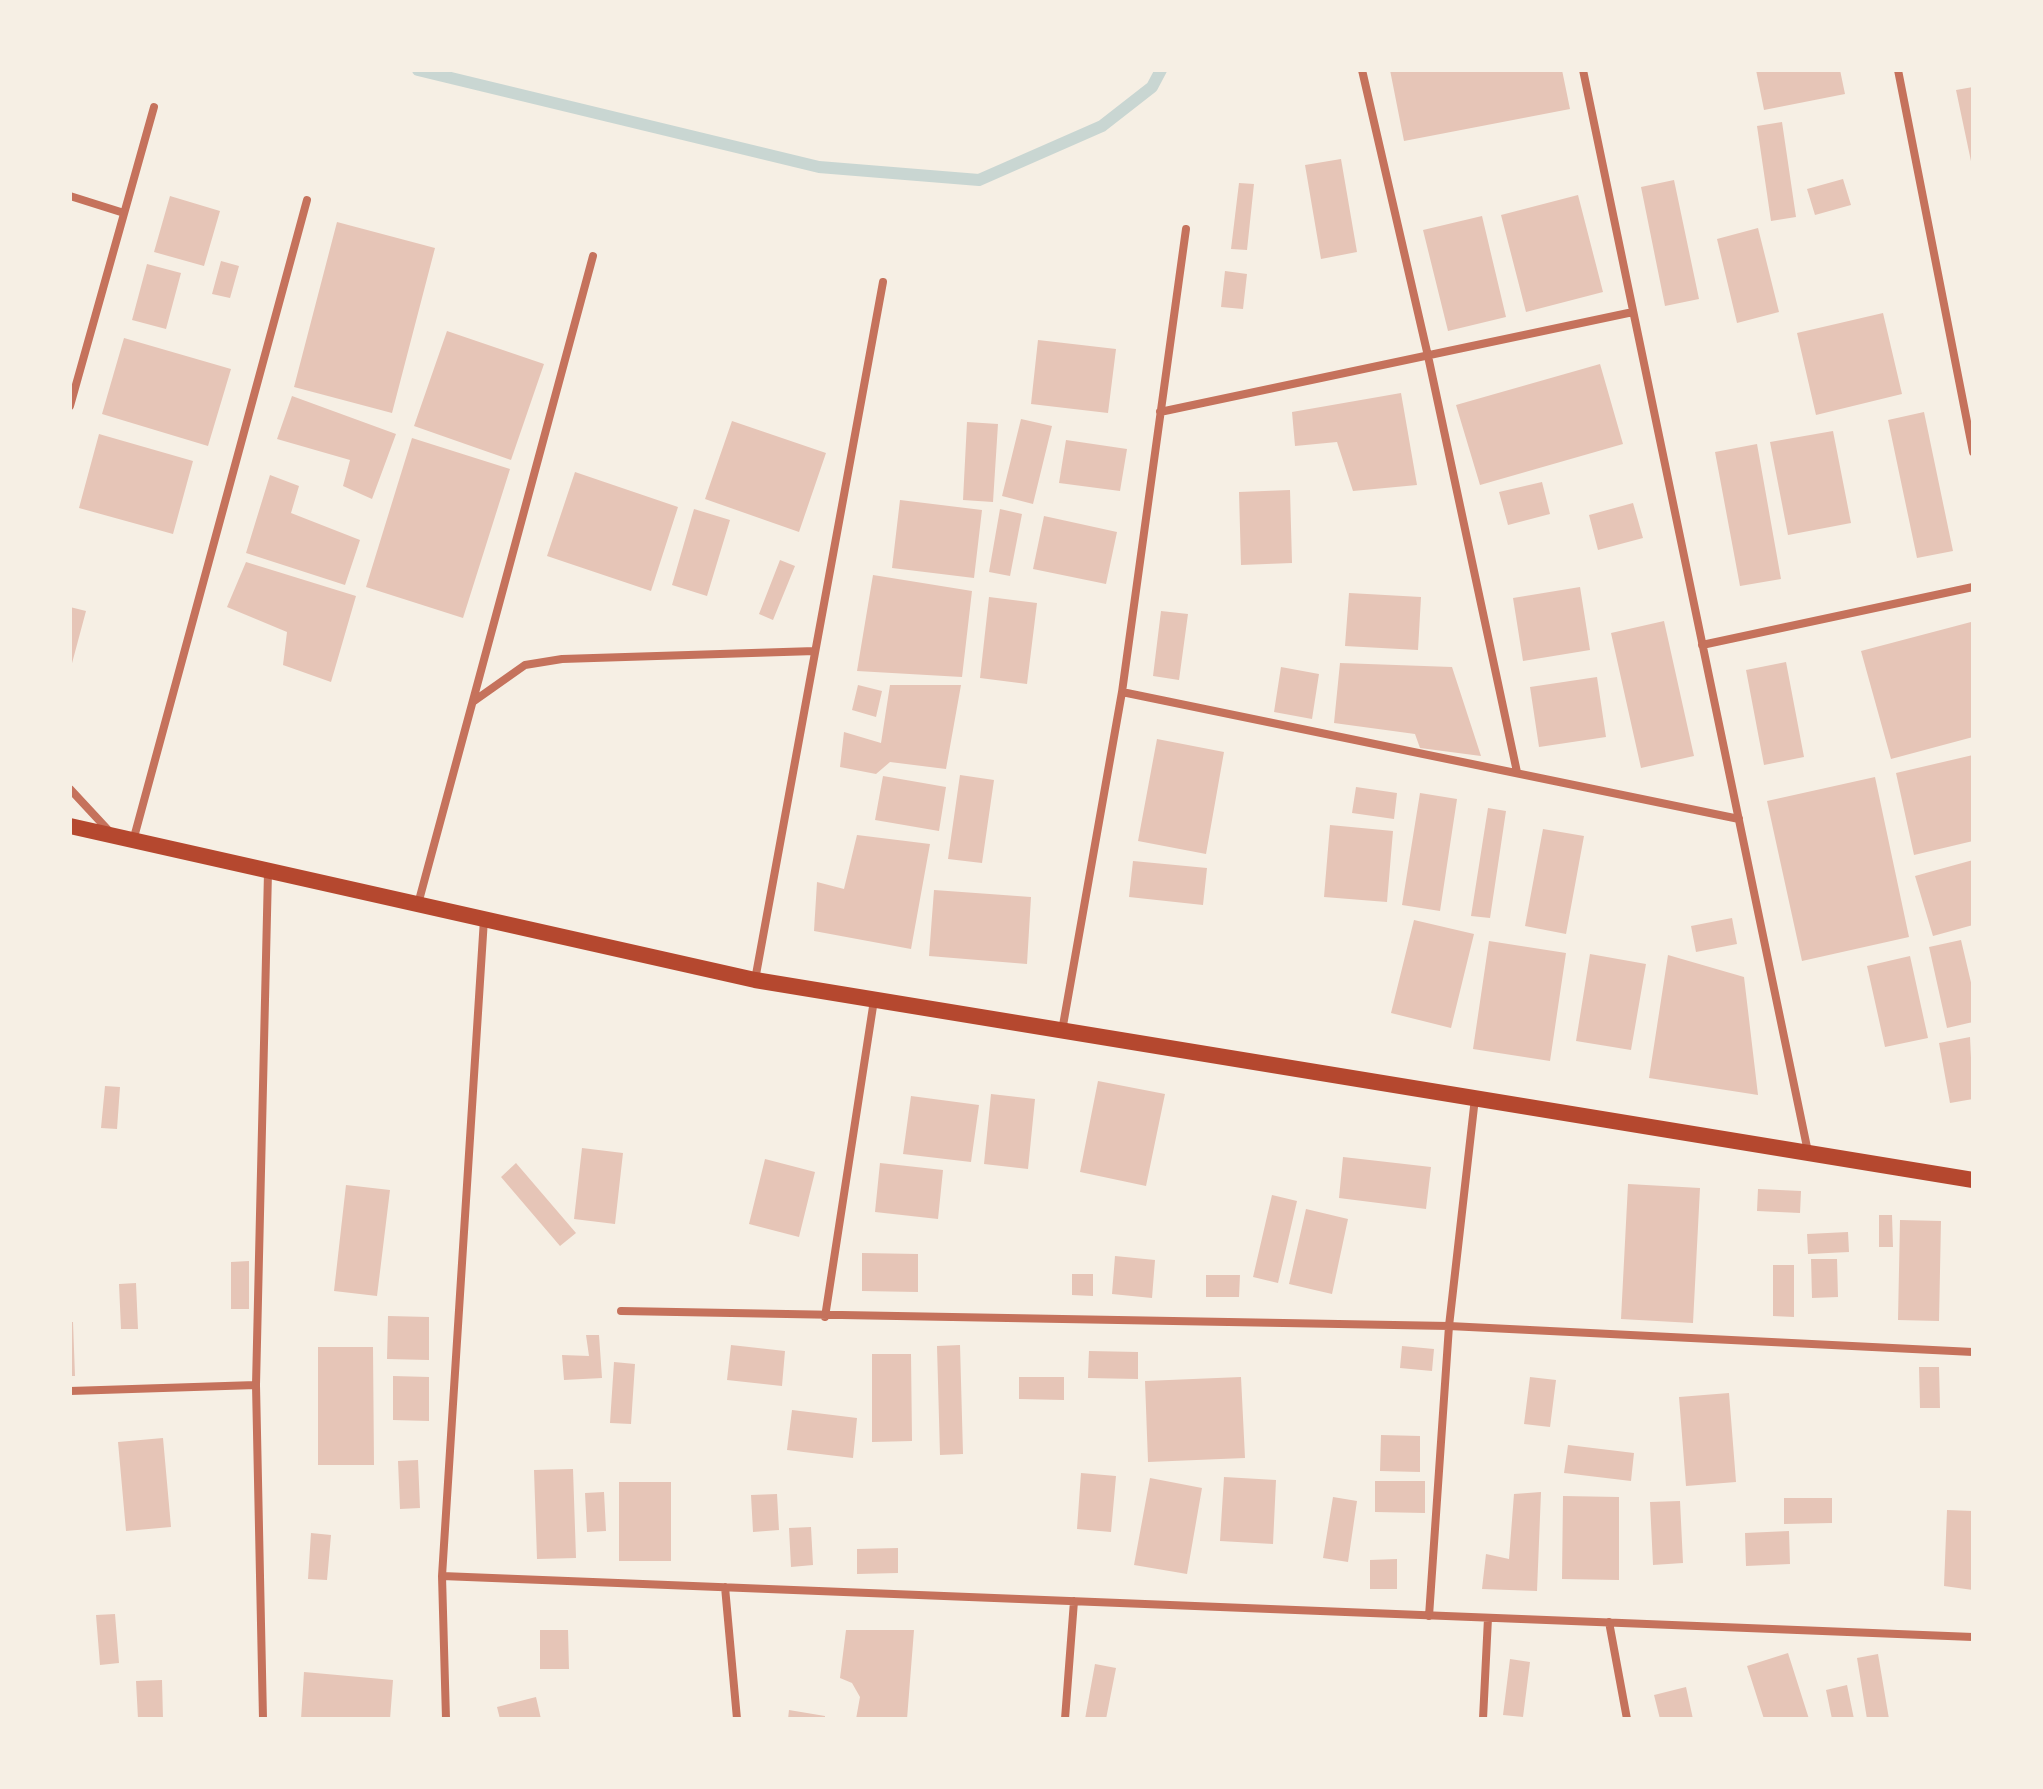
<!DOCTYPE html>
<html>
<head>
<meta charset="utf-8">
<style>
	body { margin:0 }
	#map { position:relative; width:2043px; height:1789px; overflow:hidden; background:#f6efe4; font-family:"Source Serif 4",serif }
	canvas { display:block }
	.frame { position:absolute; inset:0; border:72px solid #f6efe4; pointer-events:none }
</style>
</head>
<body>
<div id="map">
<canvas width="2043" height="1789"></canvas>
<div class="frame"></div>
</div>
<script>
const ctx = document.querySelector('canvas').getContext('2d');
ctx.lineJoin = 'round';
function trace(path, color, width, dash) {
  ctx.strokeStyle = color;
  ctx.lineWidth = width;
  ctx.lineCap = dash ? 'butt' : 'round';
  ctx.setLineDash(dash || []);
  ctx.stroke(path);
}
function paint(path, color) {
  ctx.fillStyle = color;
  ctx.fill(path, 'evenodd');
}
trace(new Path2D(`
	M418,70L819,167L979,180L1102,126L1152,87L1161,70`), '#c9d6d2', 12);
paint(new Path2D(`
	M1390,70H1562L1570,109L1404,141Z
	M1756,70H1840L1845,94L1764,110Z
	M1973,87V166H1972L1956,90Z
	M1782,122L1796,217L1771,221L1757,126Z
	M1341,159L1357,252L1321,259L1305,165Z
	M1843,179L1851,205L1815,215L1807,189Z
	M1674,180L1699,299L1665,306L1641,187Z
	M1239,183L1254,184L1247,250L1231,249Z
	M1578,195L1603,292L1526,312L1501,215Z
	M170,196L220,211L204,266L154,252Z
	M1482,216L1506,317L1448,331L1423,230Z
	M337,222L435,248L392,413L294,387Z
	M1758,228L1779,312L1737,323L1717,239Z
	M221,261L239,266L230,298L212,294Z
	M147,264L181,273L166,329L132,320Z
	M1225,271L1247,274L1243,309L1221,307Z
	M1883,313L1902,394L1816,415L1797,333Z
	M447,331L544,364L511,460L414,426Z
	M124,338L231,369L208,446L102,414Z
	M1038,340L1116,349L1108,413L1031,404Z
	M1600,364L1623,444L1480,485L1456,405Z
	M1401,393L1417,485L1353,491L1337,442L1295,446L1292,412Z
	M292,396L396,434L372,499L343,486L350,460L277,439Z
	M1924,412L1953,551L1917,558L1888,420Z
	M1021,419L1052,426L1033,504L1002,496Z
	M732,421L826,453L799,532L705,499Z
	M967,422L998,424L993,502L963,500Z
	M1833,431L1851,523L1788,535L1770,442Z
	M99,434L193,461L173,534L79,508Z
	M412,438L510,469L463,618L366,587Z
	M1066,440L1127,449L1120,491L1059,483Z
	M1757,444L1781,579L1740,586L1715,452Z
	M575,472L678,507L651,591L547,556Z
	M270,475L299,486L291,513L360,540L345,585L246,553Z
	M1542,482L1550,514L1508,525L1499,492Z
	M1290,490L1292,563L1241,565L1239,492Z
	M900,500L982,510L974,578L892,568Z
	M1633,503L1643,538L1598,550L1589,515Z
	M694,509L730,520L707,596L672,585Z
	M1000,509L1022,514L1010,576L989,572Z
	M1044,516L1117,532L1106,584L1033,569Z
	M780,560L795,566L773,620L759,614Z
	M246,562L356,596L331,682L283,665L287,632L227,607Z
	M873,575L972,591L962,677L857,671Z
	M1580,587L1590,650L1523,661L1513,598Z
	M1349,593L1421,597L1418,650L1345,646Z
	M989,597L1037,603L1027,684L980,678Z
	M70,607L86,611L71,667H70Z
	M1161,611L1188,614L1179,680L1153,676Z
	M1664,621L1694,756L1641,768L1611,633Z
	M1971,622L1973,737L1891,759L1861,651Z
	M1786,662L1804,757L1764,765L1746,670Z
	M1340,663L1452,667L1481,756L1420,748L1415,734L1334,723Z
	M1281,667L1319,674L1312,719L1274,712Z
	M1597,677L1606,737L1539,747L1530,687Z
	M858,685L882,691L876,717L852,710Z
	M890,685H961L946,769L890,762L876,774L840,767L844,732L881,743Z
	M1157,739L1224,752L1206,854L1138,841Z
	M1973,755V841L1914,855L1896,773Z
	M960,775L994,780L982,863L948,859Z
	M883,776L946,787L939,831L875,820Z
	M1875,777L1909,937L1802,961L1767,801Z
	M1356,787L1397,793L1394,819L1352,813Z
	M1420,793L1457,799L1440,911L1402,905Z
	M1488,808L1506,811L1490,918L1471,916Z
	M1330,825L1393,831L1387,902L1324,897Z
	M1543,829L1584,836L1566,934L1525,926Z
	M857,835L930,844L911,949L814,931L817,882L844,889Z
	M1973,860V925L1933,936L1915,876Z
	M1133,861L1207,868L1203,905L1129,897Z
	M934,890L1031,897L1027,964L929,956Z
	M1732,918L1737,944L1696,952L1691,926Z
	M1414,920L1474,934L1451,1028L1391,1013Z
	M1961,940L1973,991V1022L1947,1028L1929,947Z
	M1489,941L1566,953L1550,1061L1473,1049Z
	M1590,954L1646,964L1631,1050L1576,1041Z
	M1668,955L1744,977L1758,1095L1649,1078Z
	M1910,956L1928,1038L1885,1047L1867,966Z
	M1970,1037L1973,1099L1950,1103L1939,1043Z
	M1098,1081L1165,1094L1146,1186L1080,1172Z
	M105,1086L120,1087L117,1129L101,1128Z
	M991,1094L1035,1099L1028,1169L984,1164Z
	M911,1096L979,1105L971,1162L903,1154Z
	M582,1148L623,1153L615,1224L574,1219Z
	M1343,1157L1431,1167L1426,1209L1339,1198Z
	M765,1159L815,1172L799,1237L749,1224Z
	M516,1163L576,1233L560,1246L501,1177Z
	M880,1163L943,1170L938,1219L875,1212Z
	M1628,1184L1700,1188L1693,1323L1621,1319Z
	M346,1185L390,1190L377,1296L334,1291Z
	M1758,1189L1801,1191L1800,1213L1757,1211Z
	M1272,1195L1297,1201L1278,1283L1253,1277Z
	M1306,1209L1348,1219L1332,1294L1289,1284Z
	M1879,1215H1892L1893,1247H1879Z
	M1900,1220L1941,1221L1939,1321L1898,1320Z
	M1848,1232L1849,1252L1808,1254L1807,1234Z
	M862,1253L918,1254V1292L862,1291Z
	M1115,1256L1155,1260L1152,1298L1112,1294Z
	M1811,1259H1837L1838,1297L1812,1298Z
	M249,1261V1309H231V1262Z
	M1773,1265H1794V1317L1773,1316Z
	M1072,1274H1093V1296L1072,1295Z
	M1206,1275H1240L1239,1297H1206Z
	M136,1283L138,1329H121L119,1284Z
	M388,1316L429,1317V1360L387,1359Z
	M70,1322H73L75,1376H70Z
	M586,1335H599L602,1378L564,1380L562,1355L589,1356Z
	M731,1345L785,1351L782,1386L727,1380Z
	M960,1345L963,1454L940,1455L937,1346Z
	M1402,1346L1434,1349L1432,1371L1400,1368Z
	M318,1347H373L374,1465H318Z
	M1089,1351L1138,1352V1379L1088,1378Z
	M872,1354H911L912,1441L872,1442Z
	M614,1362L635,1364L631,1424L610,1423Z
	M1919,1367H1939L1940,1408H1920Z
	M393,1376L429,1377V1421L393,1420Z
	M1019,1377H1064V1400L1019,1399Z
	M1241,1377L1245,1458L1148,1462L1145,1381Z
	M1530,1377L1556,1380L1550,1427L1524,1424Z
	M1729,1393L1736,1482L1686,1486L1679,1397Z
	M792,1410L857,1418L853,1458L787,1450Z
	M1381,1435L1420,1436V1472L1380,1471Z
	M163,1438L171,1527L126,1531L118,1442Z
	M1568,1445L1634,1453L1631,1481L1564,1473Z
	M418,1460L420,1508L400,1509L398,1461Z
	M573,1469L576,1558L537,1559L534,1470Z
	M1081,1473L1116,1476L1111,1532L1077,1529Z
	M1224,1477L1276,1480L1273,1544L1220,1541Z
	M1150,1478L1202,1488L1187,1574L1134,1565Z
	M1375,1481H1425V1513L1375,1512Z
	M619,1482H671V1561H619Z
	M604,1492L606,1531L587,1532L585,1493Z
	M1541,1492L1537,1591L1482,1589L1486,1554L1509,1559L1514,1494Z
	M777,1494L779,1530L753,1532L751,1495Z
	M1563,1496L1619,1497V1580L1562,1579Z
	M1333,1497L1357,1501L1348,1562L1323,1558Z
	M1784,1498H1832V1523L1784,1524Z
	M1680,1501L1683,1563L1653,1565L1650,1502Z
	M1947,1510L1973,1511V1590L1944,1586Z
	M811,1527L813,1565L791,1567L789,1528Z
	M1789,1531L1790,1564L1746,1566L1745,1533Z
	M311,1533L331,1535L327,1580L308,1579Z
	M898,1548V1573L857,1574V1549Z
	M1397,1559V1589H1370V1560Z
	M115,1614L119,1663L100,1665L96,1615Z
	M540,1630H568L569,1669H540Z
	M846,1630H914L907,1719H856L860,1697L852,1683L840,1678Z
	M1788,1653L1809,1719H1764L1747,1666Z
	M1878,1654L1889,1719H1867L1857,1658Z
	M1510,1659L1530,1662L1523,1717L1503,1715Z
	M1095,1664L1116,1668L1106,1719H1085Z
	M304,1672L393,1680L390,1719H301Z
	M162,1680L163,1719H138L136,1681Z
	M1847,1685L1854,1719H1832L1826,1690Z
	M1686,1687L1693,1719H1660L1654,1695Z
	M536,1697L541,1719H500L497,1707Z
	M789,1710L825,1716V1719H788Z`), '#e6c5b7');
trace(new Path2D(`
	M1362,70L1428,356L1517,772
	M1583,70L1808,1152
	M1898,70L1973,452
	M70,196L124,213
	M70,406L154,107
	M1160,412L1633,312
	M1702,645L1973,587
	M1122,692L1739,819
	M474,701L525,665L562,659L815,651
	M70,789L109,831
	M133,841L307,200
	M418,904L593,256
	M755,980L883,282
	M1062,1031L1122,692L1186,229
	M621,1311L1449,1326L1973,1352
	M825,1317L874,1000
	M70,1391L256,1385
	M442,1576L1973,1637
	M725,1587L737,1719
	M1429,1616L1449,1326L1475,1098
	M1609,1622L1627,1719
	M263,1719L256,1385L268,872
	M446,1719L442,1576L484,919
	M1065,1719L1074,1601
	M1483,1719L1488,1618`), '#c5725c', 8);
trace(new Path2D(`
	M70,826L755,980L1973,1180`), '#b5482f', 16);
</script>
</body>
</html>
